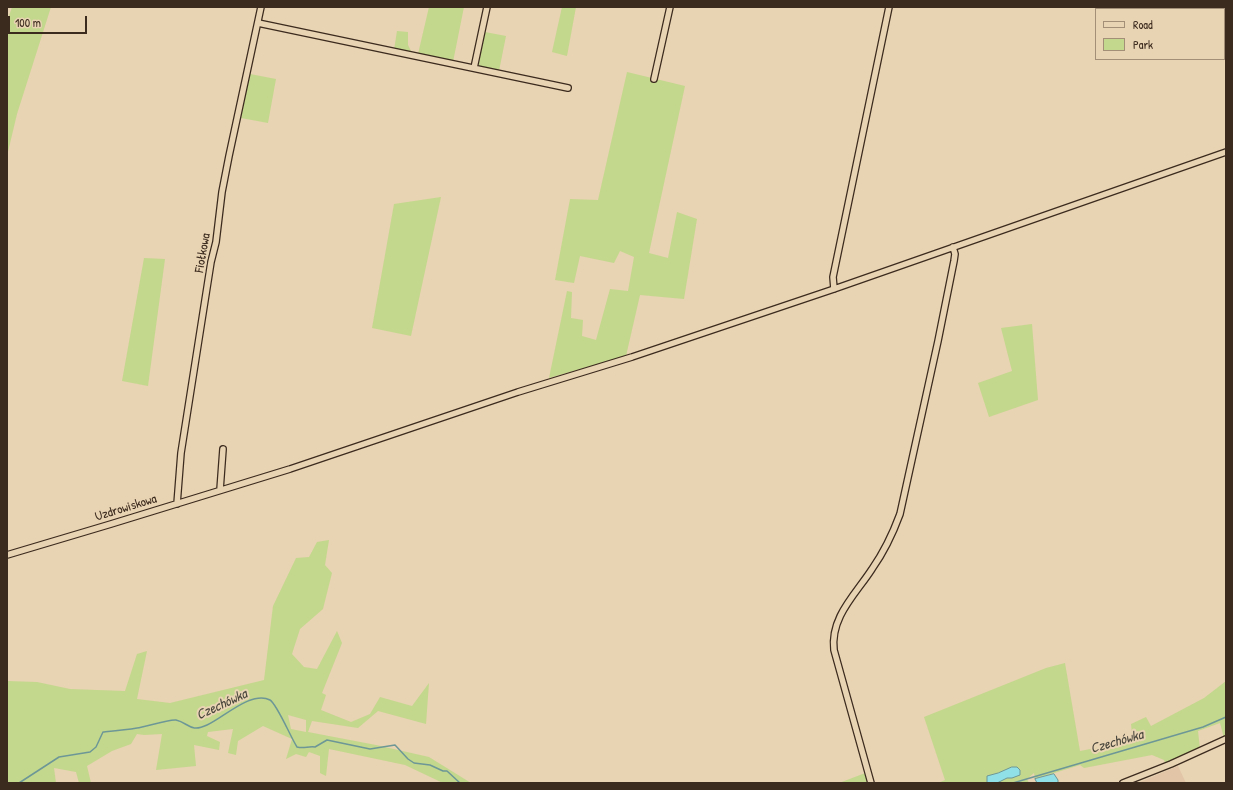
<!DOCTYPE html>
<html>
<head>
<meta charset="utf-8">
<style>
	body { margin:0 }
	#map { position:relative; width:1233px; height:790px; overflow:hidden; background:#e8d3b2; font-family:"Patrick Hand",sans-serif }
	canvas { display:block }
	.frame { position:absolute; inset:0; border:8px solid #3b2a1e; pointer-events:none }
	.legend { position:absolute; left:1095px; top:8px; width:130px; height:52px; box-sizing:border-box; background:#e8d3b2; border:1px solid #a38f77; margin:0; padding:5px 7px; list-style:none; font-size:12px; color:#3b2a1e }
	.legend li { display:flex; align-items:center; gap:8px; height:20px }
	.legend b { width:20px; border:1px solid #a38f77 }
	.scale { position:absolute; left:8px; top:16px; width:79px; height:18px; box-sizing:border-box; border:2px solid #3b2a1e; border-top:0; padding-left:5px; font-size:12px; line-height:14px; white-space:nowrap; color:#3b2a1e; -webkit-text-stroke:3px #e8d3b2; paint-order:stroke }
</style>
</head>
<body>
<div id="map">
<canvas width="1233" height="790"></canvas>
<div class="frame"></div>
<ul class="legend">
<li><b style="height:5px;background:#e8d3b2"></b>Road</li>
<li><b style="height:11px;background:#c3d88d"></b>Park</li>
</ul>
<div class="scale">100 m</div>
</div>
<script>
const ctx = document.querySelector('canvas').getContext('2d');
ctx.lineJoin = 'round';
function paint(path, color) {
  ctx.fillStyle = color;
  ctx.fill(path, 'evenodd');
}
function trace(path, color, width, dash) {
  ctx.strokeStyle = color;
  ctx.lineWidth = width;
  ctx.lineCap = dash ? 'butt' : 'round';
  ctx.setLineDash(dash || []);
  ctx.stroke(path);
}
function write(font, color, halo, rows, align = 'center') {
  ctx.font = font + ' "Patrick Hand",sans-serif';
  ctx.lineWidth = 4;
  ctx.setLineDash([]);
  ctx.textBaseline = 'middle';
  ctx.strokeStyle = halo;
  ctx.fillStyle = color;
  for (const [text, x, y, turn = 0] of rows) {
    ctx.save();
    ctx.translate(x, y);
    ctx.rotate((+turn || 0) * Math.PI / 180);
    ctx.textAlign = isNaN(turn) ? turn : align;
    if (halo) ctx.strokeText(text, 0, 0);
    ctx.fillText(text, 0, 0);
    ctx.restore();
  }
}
paint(new Path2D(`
	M1178,766L1186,783H1138L1173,768Z`), '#e2c5a7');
paint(new Path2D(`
	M12,7H51L17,114L7,156V22Z
	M429,7H464L453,62L418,54Z
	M562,7H576L567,56L552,52Z
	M397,31L408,32V45L412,53L394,50Z
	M485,32L506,36L499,71L478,67Z
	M627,72L685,86L649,253L668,258L677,212L697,219L684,299L640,295L626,356L549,378L567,291L572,292L571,318L583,320L582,336L596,340L610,289L628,291L634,257L620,251L614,263L580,256L574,283L555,280L570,199L598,200Z
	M250,74L276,79L268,123L241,118Z
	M441,197L411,336L372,328L394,204Z
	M144,258L165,259L148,386L122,381Z
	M1032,324L1038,400L989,417L978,383L1012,371L1001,328Z
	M329,540L325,565L332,573L323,609L300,629L292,654L304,667L317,669L337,631L342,643L322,693L326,695L321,710L351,722L370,714L380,697L412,706L429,683L426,724L378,711L358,728L312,721L308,732L376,745L429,757L471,783H443L405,765L329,749L326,776L320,773V756L309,752L306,757L296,754L286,759L292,739L263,726L238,741L236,755L228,753L233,729L208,732L207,736L220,742L219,750L194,745L196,766L156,770L162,734L144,735L137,734L131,744L112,751L87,766L91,783H79L76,772L54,768L56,783H7V681L37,682L70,689L125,691L137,654L147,651L137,699L170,703L264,680L273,606L296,558L309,557L317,542ZM288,715L306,720V732L291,729Z
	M1065,663L1080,751L1111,745L1132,734L1131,724L1146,717L1151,726L1204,698L1226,681V737L1224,738L1220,723L1198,731L1200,749L1166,765L1164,760L1152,755L1084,768L1080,765L1035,779L1034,773L1027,779L1029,783H938L945,780L924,717L1046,668Z
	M868,772L871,783H839Z`), '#c3d88d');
const water = new Path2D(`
	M1012,767H1017L1020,770V775L1012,778H1007L997,783H987V776L998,773Z
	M1054,774L1058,780V783H1037L1035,779Z`);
paint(water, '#8fe0e7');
trace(water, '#6d9797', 1);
trace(new Path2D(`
	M19,783L59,757L90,752L96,747L103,732C114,731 126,730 137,728C145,727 169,719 176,720C189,723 190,733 207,725C223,718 252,690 270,700C277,704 291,738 297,747C304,749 308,746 315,747L327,740L370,749L395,745L408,759L414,763L430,765L443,771H447L460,783
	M1013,783L1203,727L1226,717`), '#6d9797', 1.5);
const minor = new Path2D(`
	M258,23L568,88
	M474,68L487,7
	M654,79L670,7
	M834,289L833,277L889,7
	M220,490L223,449
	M177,504L181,453L211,262L216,242L222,192L229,156L261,7
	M7,555L111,524L290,469L518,392L632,357L834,289L1226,152
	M871,783L834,650C830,617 856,594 872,569C884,552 893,533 900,514L938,341L954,261L955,254L953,247
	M1123,783L1171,764L1226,739`);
trace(minor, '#3b2a1e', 8);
trace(minor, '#e8d3b2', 5.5);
write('13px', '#3b2a1e', '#e8d3b2', [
	["Fiołkowa",203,253,-80],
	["Uzdrowiskowa",126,508,-17]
]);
write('italic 14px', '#48453c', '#e8d3b2', [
	["Czechówka",222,705,-25],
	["Czechówka",1117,742,-16]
]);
</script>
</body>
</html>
